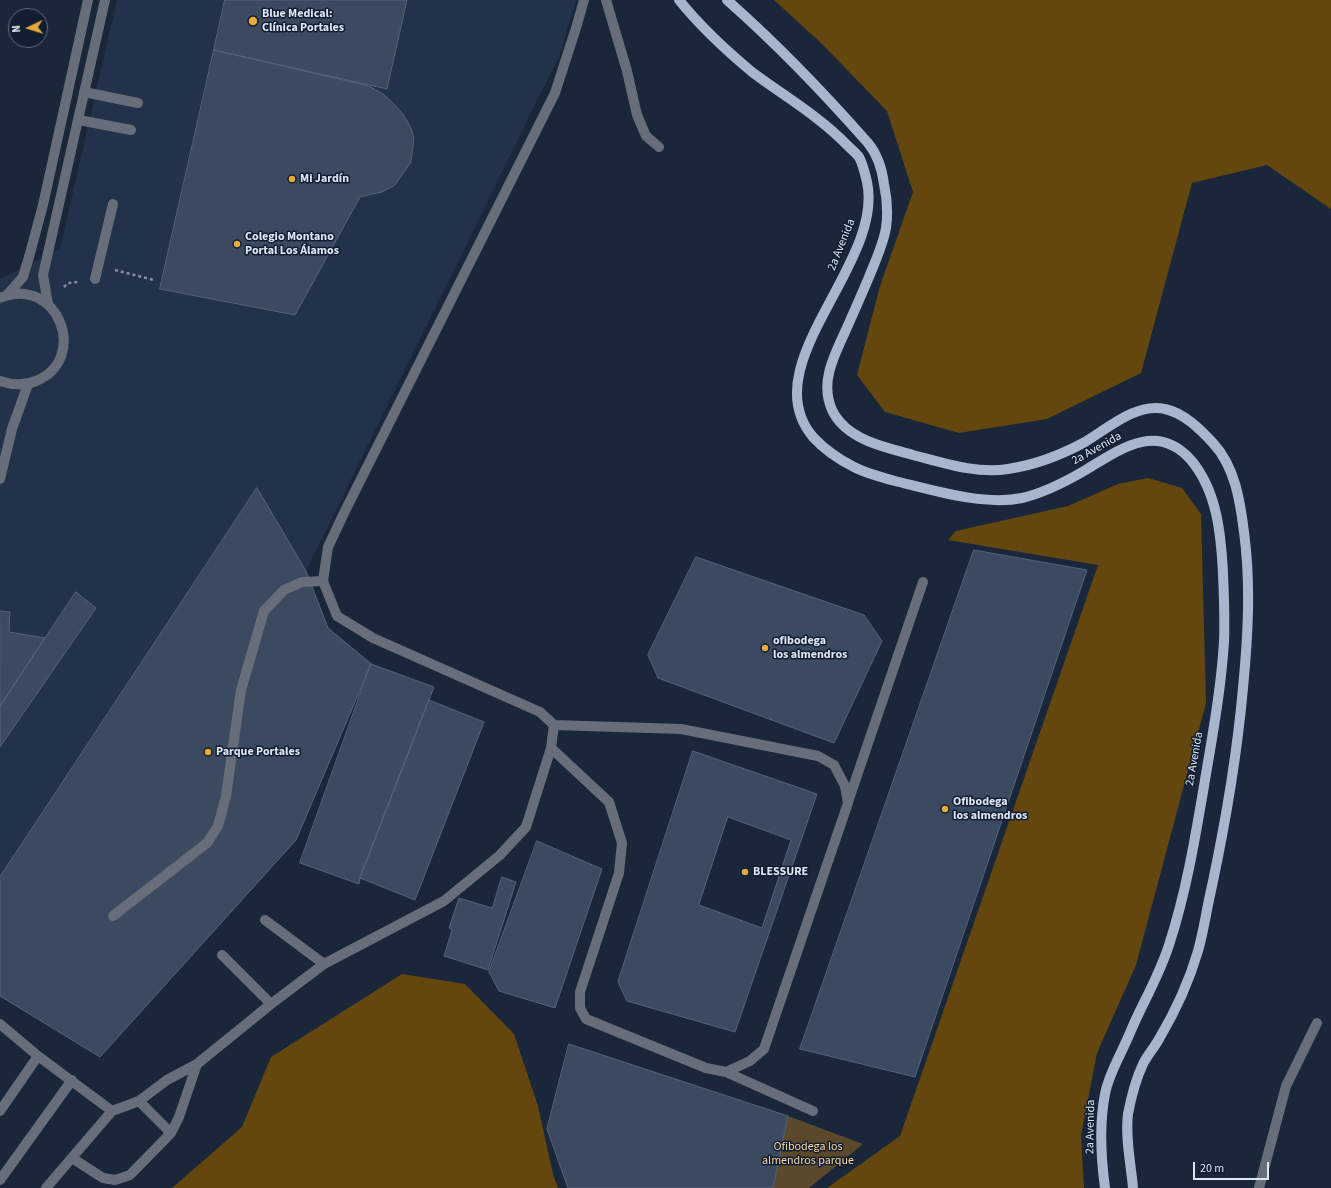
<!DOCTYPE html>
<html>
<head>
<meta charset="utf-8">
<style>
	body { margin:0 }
	#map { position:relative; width:1331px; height:1188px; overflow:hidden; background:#1a273b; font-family:"Source Sans 3",sans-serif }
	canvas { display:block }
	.north { position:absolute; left:8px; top:8px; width:40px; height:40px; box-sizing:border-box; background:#111d31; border:1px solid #636d7f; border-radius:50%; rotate:266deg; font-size:11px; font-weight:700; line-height:16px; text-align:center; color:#dde6f3 }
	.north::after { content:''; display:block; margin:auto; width:14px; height:18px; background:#e8ab37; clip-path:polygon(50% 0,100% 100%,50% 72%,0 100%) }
	.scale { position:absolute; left:1193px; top:1162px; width:76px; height:18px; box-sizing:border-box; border:2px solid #dde6f3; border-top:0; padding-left:5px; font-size:12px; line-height:14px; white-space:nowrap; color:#dde6f3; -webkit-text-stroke:3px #111d31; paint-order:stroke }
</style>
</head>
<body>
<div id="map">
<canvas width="1331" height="1188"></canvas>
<div class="north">N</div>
<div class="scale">20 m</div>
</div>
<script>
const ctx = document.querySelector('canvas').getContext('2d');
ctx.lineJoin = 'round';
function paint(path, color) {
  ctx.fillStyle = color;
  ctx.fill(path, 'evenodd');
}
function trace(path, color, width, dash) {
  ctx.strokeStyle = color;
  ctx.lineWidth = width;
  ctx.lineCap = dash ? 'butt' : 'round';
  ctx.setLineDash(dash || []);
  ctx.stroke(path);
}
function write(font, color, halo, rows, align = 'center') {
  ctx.font = font + ' "Source Sans 3",sans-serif';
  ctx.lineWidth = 3;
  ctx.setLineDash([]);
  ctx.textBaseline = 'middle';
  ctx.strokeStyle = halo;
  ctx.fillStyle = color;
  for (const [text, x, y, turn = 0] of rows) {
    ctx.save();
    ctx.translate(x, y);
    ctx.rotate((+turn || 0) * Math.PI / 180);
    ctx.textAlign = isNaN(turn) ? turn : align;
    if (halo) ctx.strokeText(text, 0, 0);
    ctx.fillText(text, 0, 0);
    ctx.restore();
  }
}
paint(new Path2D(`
	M117,0H576L560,54L306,571L328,628L373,663L296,840L100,1057L0,996V279L60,249Z`), '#21324a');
paint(new Path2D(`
	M788,1116L863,1144L809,1188H773Z`), '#5b492c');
paint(new Path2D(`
	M774,0H1331V209L1267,165L1192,183L1141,373L1047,419L959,433L885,412L857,375L880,286L913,192L887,111L821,43Z
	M1148,478L1182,488L1201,514L1206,703L1136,965L1097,1053L1081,1135L1084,1188H827L900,1136L1098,565L948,540L956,531L1068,506L1118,484Z
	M402,974L465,984L514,1034L538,1106L553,1174L558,1188H172L242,1127L271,1057Z`), '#64470e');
const building = new Path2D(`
	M225,0H407L387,89L214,50Z
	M214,50L369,86L383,94L393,103L403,114L411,128L414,138L411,162L395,185L382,192L360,197L295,315L160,289Z
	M257,488L306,571L328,628L371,664L296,840L100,1057L0,996V877Z
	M974,550L1087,570L915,1077L800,1049Z
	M696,557L864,615L882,641L834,743L658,678L648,655Z
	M76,592L96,608L0,747V706Z
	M0,611L10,612L9,632L45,638L0,706Z
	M371,664L434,687L360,878L359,884L300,863Z
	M429,700L484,722L415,900L360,878Z
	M693,751L817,794L735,1032L627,1001L618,982Z
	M728,817L791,840L762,928L699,905Z
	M537,841L602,869L555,1008L499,991L489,972Z
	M502,877L516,882L488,970L444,956L452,930L449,928L459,898L492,908Z
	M569,1044L788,1116L773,1188H568L547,1129Z`);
paint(building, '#3c4a60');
trace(building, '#536379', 1);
trace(new Path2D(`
	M115,270L154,280
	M64,287L68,283L78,282`), '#858fa0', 2.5, [3, 3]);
trace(new Path2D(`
	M606,0L627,71L637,115L646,136L659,147
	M84,92L138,103
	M79,120L131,130
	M95,279L113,204
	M7,295L23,277L29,257L43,205L88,0
	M0,298C58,274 90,359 36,381C24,386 12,385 0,381
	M48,304L43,275L105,0
	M0,479L12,429L28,384
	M551,748L609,802L622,843L619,873L580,992V1008L586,1019L706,1068L726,1072L750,1061L764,1049L848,803L845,786L834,765L818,756L681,729L554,725
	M848,802L923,582
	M113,916L207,843L218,826L226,796L241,690L264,611L284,590L302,582L323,581
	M265,920L324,964
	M222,955L271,1004
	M0,1024L38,1056
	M726,1072L813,1111
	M139,1101L171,1133
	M0,1111L38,1056L112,1111L46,1188
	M112,1111L139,1101L167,1080L197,1064
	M72,1158L103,1178L115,1180L130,1175L171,1133L179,1117L197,1064L271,1004L324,964L444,901L500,855L526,827L551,748L554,725L540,712L373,638L337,616L323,581L328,547L345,511L555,93L576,28L584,0
	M0,1180L72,1080
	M1259,1188L1286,1086L1317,1023`), '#676e79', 10);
trace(new Path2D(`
	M679,0C699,25 728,52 752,72C784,96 819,116 847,145C851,149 856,153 859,157C863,164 865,174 867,182C885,264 752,365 813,437C824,449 840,460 854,467C867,474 882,477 895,481C932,490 984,506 1022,498C1044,493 1065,482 1084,471C1119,450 1156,421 1191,460C1217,491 1221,534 1223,573C1224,596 1225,619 1224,642C1221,690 1212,738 1204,786C1195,839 1186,893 1169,945C1161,970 1149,992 1138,1015C1133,1025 1129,1036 1124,1046C1117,1062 1108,1077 1105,1094C1099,1124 1101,1158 1105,1188
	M727,0C778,45 824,93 868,143C878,155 882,169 884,184C887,198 888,214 886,228C883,245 875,262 869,277C861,296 853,314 845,332C839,345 832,359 829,373C825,390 828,409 840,422C857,442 889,448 913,455C944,463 976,474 1008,469C1035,465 1061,455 1085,442C1107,429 1137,402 1165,409C1184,413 1200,429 1213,443C1235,467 1240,500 1244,532C1251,584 1248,636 1243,688C1237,755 1226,820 1212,886C1207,907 1204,930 1198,951C1189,982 1175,1012 1159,1039C1154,1048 1147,1056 1143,1064C1136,1079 1131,1098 1128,1114C1125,1138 1131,1164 1133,1188`), '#a7b6cc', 10);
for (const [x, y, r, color] of [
	[253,21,5,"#e8ab37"],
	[292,179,4,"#e8ab37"],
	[237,244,4,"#e8ab37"],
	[765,648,4,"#e8ab37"],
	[208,752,4,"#e8ab37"],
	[945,809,4,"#e8ab37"],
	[745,872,4,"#e8ab37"]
]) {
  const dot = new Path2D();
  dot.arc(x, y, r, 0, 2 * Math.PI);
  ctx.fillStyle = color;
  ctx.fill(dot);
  trace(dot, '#111d31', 1.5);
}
write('bold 12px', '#dde6f3', '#111d31', [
	["Blue Medical:",262,14],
	["Clínica Portales",262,28],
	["Mi Jardín",300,179],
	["Colegio Montano",245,237],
	["Portal Los Álamos",245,251],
	["ofibodega",773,641],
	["los almendros",773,655],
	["Parque Portales",216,752],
	["Ofibodega",953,802],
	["los almendros",953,816],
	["BLESSURE",753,872]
], 'left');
write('12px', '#dde6f3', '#111d31', [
	["2a Avenida",842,245,-68],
	["2a Avenida",1097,449,-29],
	["2a Avenida",1195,759,-80],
	["2a Avenida",1091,1127,-89]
]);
write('12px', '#fed89c', '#111d31', [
	["Ofibodega los",808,1147],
	["almendros parque",808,1161]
]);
</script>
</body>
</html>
